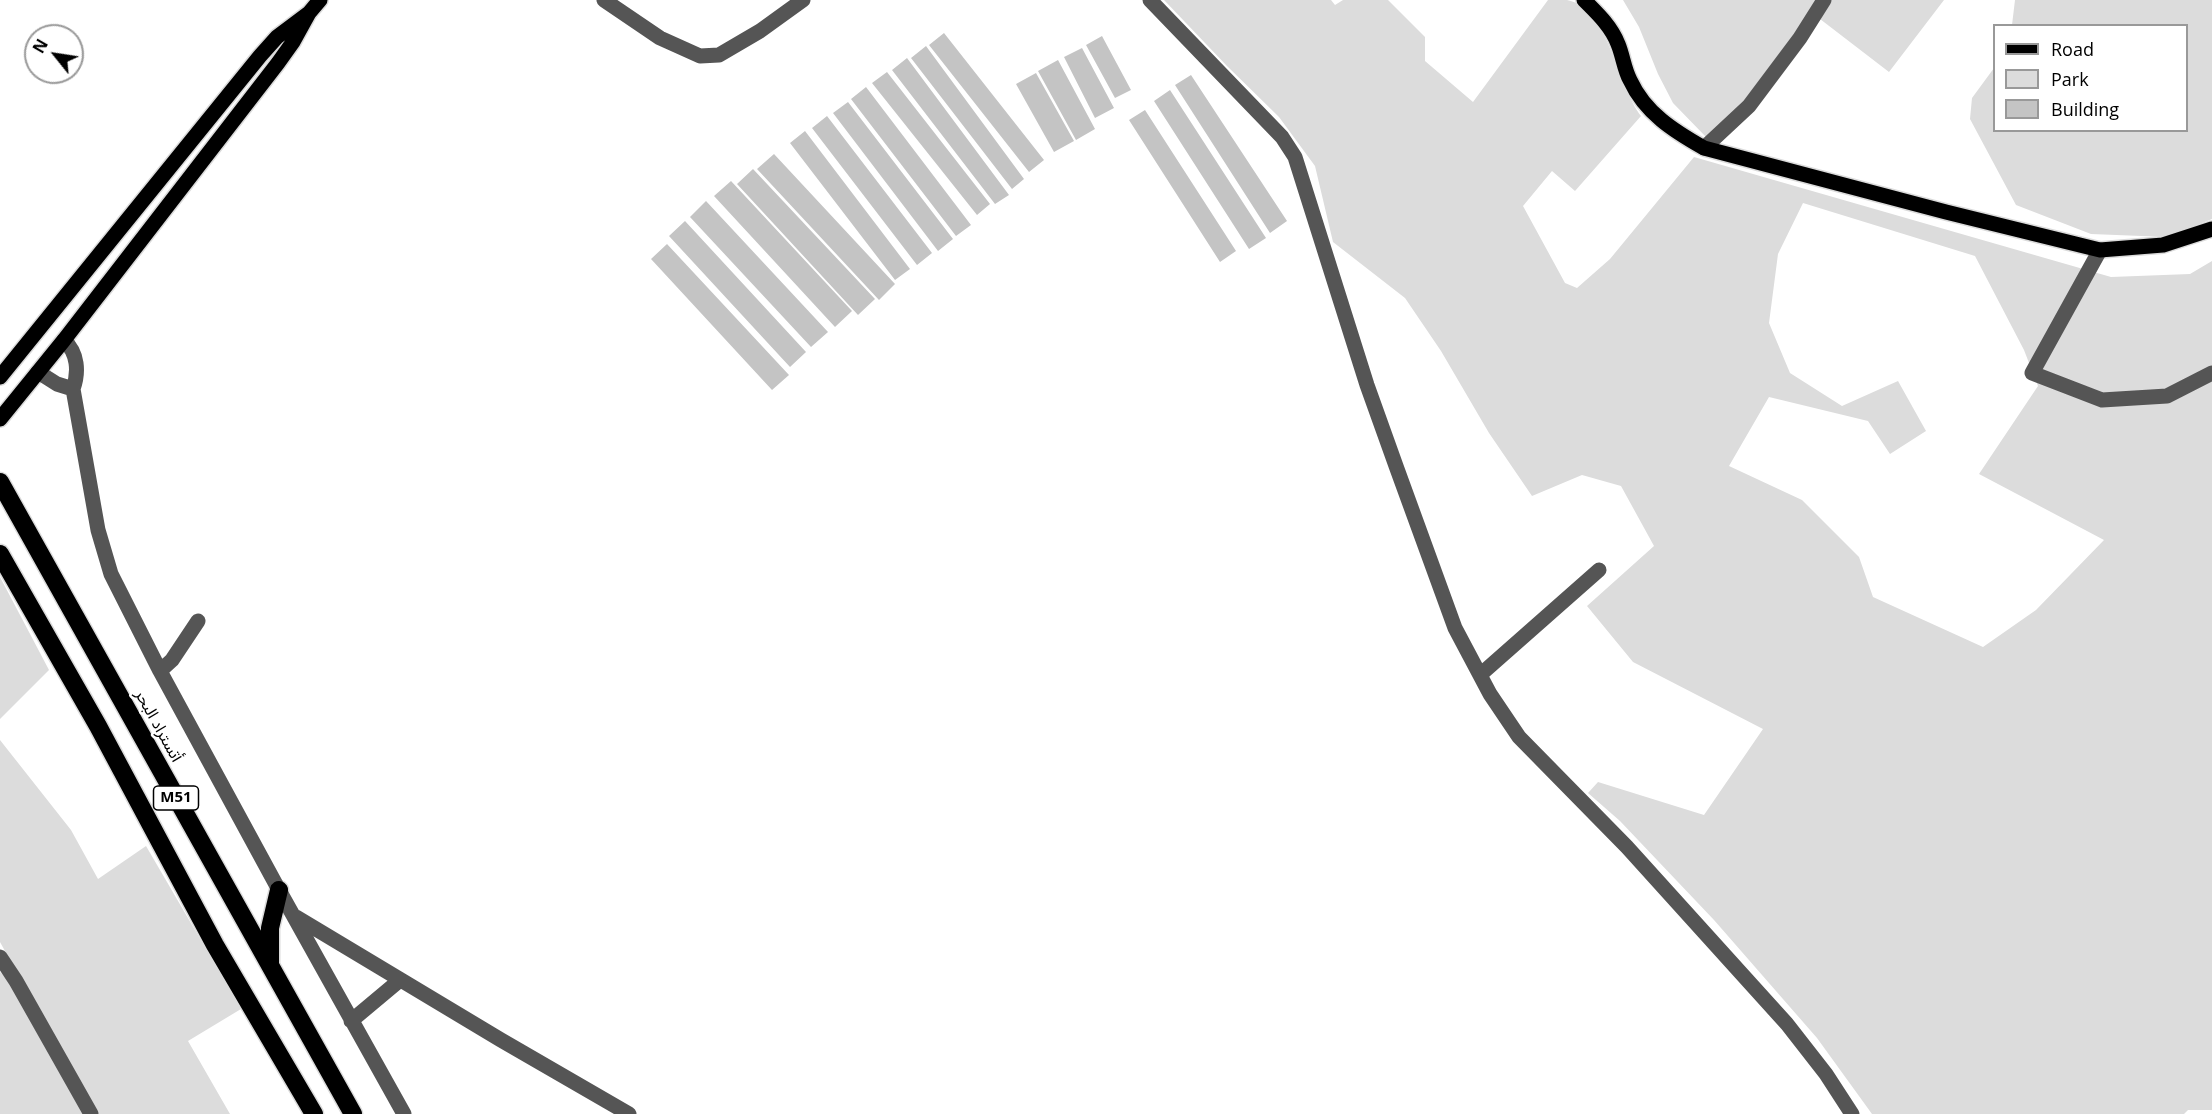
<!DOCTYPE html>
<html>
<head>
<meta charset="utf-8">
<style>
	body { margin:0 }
	#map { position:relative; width:2212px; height:1114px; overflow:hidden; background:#fff; font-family:"Open Sans",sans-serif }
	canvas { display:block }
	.legend { position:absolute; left:1993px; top:24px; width:195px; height:108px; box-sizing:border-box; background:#fff; border:2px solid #999; margin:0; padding:8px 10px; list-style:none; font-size:18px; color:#000 }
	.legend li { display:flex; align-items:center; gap:12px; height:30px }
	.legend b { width:30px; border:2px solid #999 }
	.north { position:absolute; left:24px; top:24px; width:60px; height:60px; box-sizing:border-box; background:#fff; border:2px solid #999; border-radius:50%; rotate:300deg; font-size:16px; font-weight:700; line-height:24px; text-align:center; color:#000 }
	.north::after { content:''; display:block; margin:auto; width:21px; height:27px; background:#000; clip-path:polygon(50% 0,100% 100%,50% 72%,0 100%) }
</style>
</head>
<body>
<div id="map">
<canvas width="2212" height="1114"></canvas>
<ul class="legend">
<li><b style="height:8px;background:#000"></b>Road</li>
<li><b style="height:16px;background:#dcdcdc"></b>Park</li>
<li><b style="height:16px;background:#c4c4c4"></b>Building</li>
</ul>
<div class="north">N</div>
</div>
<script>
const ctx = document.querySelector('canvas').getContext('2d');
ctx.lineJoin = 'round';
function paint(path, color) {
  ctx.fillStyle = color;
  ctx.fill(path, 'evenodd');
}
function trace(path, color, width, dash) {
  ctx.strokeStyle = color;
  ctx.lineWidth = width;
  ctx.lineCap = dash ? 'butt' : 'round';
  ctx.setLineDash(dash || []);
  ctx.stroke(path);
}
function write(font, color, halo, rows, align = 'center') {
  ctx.font = font + ' "Open Sans","Noto Sans Arabic",sans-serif';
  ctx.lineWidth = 5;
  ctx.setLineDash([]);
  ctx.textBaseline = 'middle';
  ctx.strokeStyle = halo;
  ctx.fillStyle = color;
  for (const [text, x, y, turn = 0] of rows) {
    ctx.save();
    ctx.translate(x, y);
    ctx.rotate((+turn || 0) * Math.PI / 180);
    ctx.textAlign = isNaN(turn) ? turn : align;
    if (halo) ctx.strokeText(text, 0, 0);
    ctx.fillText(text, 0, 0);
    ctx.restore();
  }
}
paint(new Path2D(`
	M1164,0H1331L1335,5L1343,0H1388L1425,37V61L1473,102L1548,0C1553,0 1561,0 1567,0C1608,8 1618,86 1641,116L1575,191L1552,171L1523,206L1565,283L1577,288L1610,259L1694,157L2111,277L2190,274L2212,261V1110H2188L2184,1114H1872L1817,1038L1714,920L1620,821L1588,793L1598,782L1704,815L1763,729L1633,662L1587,606L1654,546L1621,486L1582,475L1532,496L1489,433L1441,351L1405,298L1333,242L1315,166L1279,117L1227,66ZM1803,203L1975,256L2024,350L2038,386L1979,474L2104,540L2036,610L1983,647L1873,597L1859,557L1802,500L1729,466L1769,397L1868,421L1890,454L1926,431L1898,381L1842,406L1790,373L1769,323L1778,254Z
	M1623,0H1944L1889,72L1820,19L1742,106L1706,137L1673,103L1658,74L1639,27Z
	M2015,0H2212V219L2167,237L2091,234L2016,205L1970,119L1972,98L1994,68V130H2186V26L2012,25Z
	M0,577L49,670L0,719Z
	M0,740L71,830L98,879L146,846L241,1009L188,1041L230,1114H95L0,942Z
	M0,972L8,979L83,1114H0Z`), '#dcdcdc');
paint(new Path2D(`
	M944,33L1044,160L1029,172L929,45Z
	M1102,36L1131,90L1115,98L1086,45Z
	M926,46L1024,179L1012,189L911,58Z
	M1082,48L1114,108L1095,118L1064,57Z
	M907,58L1009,195L995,204L892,70Z
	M1058,60L1095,129L1076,140L1038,71Z
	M887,72L990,204L977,215L872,83Z
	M1036,73L1074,141L1054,152L1016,84Z
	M1191,75L1287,221L1270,233L1175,85Z
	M866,87L971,225L956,236L851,99Z
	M1170,90L1266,238L1249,249L1154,101Z
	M848,102L953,239L938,251L833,113Z
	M1145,110L1236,251L1220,262L1129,120Z
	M827,116L932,253L917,265L812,128Z
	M805,131L910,269L895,280L790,143Z
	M774,154L895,284L879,300L757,169Z
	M753,169L875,299L858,315L737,184Z
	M731,181L852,311L835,327L714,196Z
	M706,201L828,332L811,347L690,217Z
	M685,221L806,352L790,367L669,236Z
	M667,244L789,375L772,390L651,259Z`), '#c4c4c4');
const major = new Path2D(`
	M1584,0C1597,13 1611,26 1618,44C1623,56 1624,69 1630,80C1645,113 1674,131 1704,148L1946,212L2100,250L2163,245L2212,229
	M0,377L260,56L277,37L309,13L320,0
	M0,419L64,340L278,63L293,42L309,13`);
const highway = new Path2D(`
	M0,482L353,1114
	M0,554L98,726L215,945L314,1114
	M270,964V928L279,890`);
trace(major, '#dbdbdb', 18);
trace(highway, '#dbdbdb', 21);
trace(new Path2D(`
	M604,0L660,38L700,56L719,55L760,31L803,0
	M1150,0L1282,137L1295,157L1367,385L1396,466L1455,628L1490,694L1519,737L1627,847L1787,1024L1826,1074L1852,1114
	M1704,148L1749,106L1800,38L1824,0
	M2100,250L2032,373L2102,400L2167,396L2212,373
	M64,340C78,353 79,372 73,389L98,530L111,574L160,671L279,890L404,1114
	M38,372L57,384L73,389
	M160,671L172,660L198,621
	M1480,675L1599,570
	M296,917L501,1040L629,1114
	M0,957L16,981L91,1114
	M351,1021L400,980`), '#555', 15);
trace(major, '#000', 15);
trace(highway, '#000', 18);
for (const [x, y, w] of [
	[176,798,45]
]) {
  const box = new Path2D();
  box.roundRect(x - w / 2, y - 12, w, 24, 4.5);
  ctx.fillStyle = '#fff';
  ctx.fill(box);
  trace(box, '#000', 1.5);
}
write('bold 15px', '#000', null, [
	["M51",176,798]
]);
write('16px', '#000', '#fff', [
	["أتستراد البحر",158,726,61]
]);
</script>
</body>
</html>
